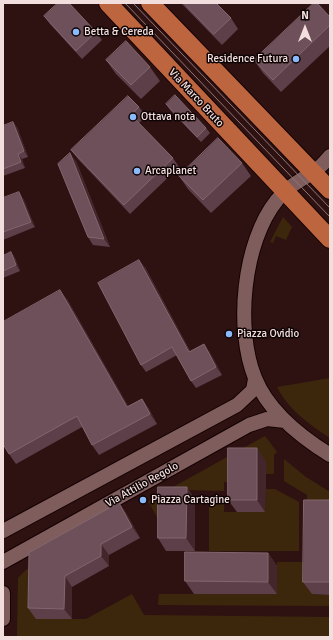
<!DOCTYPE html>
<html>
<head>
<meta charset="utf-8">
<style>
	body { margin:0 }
	#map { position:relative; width:333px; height:640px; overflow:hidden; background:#2e1212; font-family:Signika,sans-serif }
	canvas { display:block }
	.frame { position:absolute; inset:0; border:4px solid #f3dede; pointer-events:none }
	.north { position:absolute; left:285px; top:8px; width:40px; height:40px; -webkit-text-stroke:3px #0e0404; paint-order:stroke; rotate:0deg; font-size:11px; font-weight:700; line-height:16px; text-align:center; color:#f3dede }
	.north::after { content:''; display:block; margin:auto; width:14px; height:18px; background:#f3dede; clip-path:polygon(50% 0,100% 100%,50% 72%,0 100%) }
</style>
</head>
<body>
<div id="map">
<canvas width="333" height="640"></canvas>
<div class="frame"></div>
<div class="north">N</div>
</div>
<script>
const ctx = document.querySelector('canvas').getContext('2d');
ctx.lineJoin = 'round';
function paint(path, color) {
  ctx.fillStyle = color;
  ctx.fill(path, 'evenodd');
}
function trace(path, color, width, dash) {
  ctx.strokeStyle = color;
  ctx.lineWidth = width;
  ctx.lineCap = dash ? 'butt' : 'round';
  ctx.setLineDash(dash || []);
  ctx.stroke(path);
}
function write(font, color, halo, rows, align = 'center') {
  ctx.font = font + ' Signika,sans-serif';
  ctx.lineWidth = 3;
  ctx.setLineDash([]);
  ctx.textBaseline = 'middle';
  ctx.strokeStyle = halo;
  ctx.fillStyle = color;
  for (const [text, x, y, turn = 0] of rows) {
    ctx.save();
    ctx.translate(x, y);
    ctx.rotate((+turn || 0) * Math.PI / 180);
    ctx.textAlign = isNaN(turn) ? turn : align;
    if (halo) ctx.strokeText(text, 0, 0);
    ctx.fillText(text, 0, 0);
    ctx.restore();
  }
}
paint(new Path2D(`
	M283,217L292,227L286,240L276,236L273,243L270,242Z
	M330,378V438C310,425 288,409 277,387Z
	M265,436L277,452L274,455V474H266V461L237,483L224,482V491L183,490L161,524L148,501Z
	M284,459L306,477L330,492V512H307V495L284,481Z
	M266,489H275L299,502V551H209V499H224V512H265Z
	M277,562H312V594L330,595V606L158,605L159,594H276Z
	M37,563L36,619H86L132,594L144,615L330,617V637H17L18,578L26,570Z`), '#3d270c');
const minor = new Path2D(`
	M330,156C325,162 319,169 312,173C299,181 287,187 277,200C243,242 235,329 255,378C268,411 301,437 330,455
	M3,531L237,405L253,390L255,379
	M3,562L249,425L267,419L285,421
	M3,593V619`);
const major = new Path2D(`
	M108,3L330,239
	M150,3L330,190`);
trace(minor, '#140102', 16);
trace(major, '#140102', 20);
trace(minor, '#7f5d5c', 14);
trace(major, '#bd653f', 18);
trace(new Path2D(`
	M125,3L330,217
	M133,3L330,208`), '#8e7676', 1);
paint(new Path2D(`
	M181,3H216L231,18L238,29L222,45Z
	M44,16L96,32L102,40L82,59L50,24Z
	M330,17V46L281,92L263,73L254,60Z
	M106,60L150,67L160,81L141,99L116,74Z
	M166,104L206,128L210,133L201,142L170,110Z
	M139,107L146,116L139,123L173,158L179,167L130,214L78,159L71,150Z
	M3,126L17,127L28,157L22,159L25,168L3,176Z
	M76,161L110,247L93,245L88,237Z
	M242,163L251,176L211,213L188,189L179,176Z
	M3,198H23L35,227L3,240Z
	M11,252L15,258L20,271L3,278V256Z
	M145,267L190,351H209L222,375L196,388L191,381L177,355L146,372L141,365Z
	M67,299L128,406L142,399L149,409L157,424L99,455L92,445L82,427L16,464L9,454Z
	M266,461L265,512H237L228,500Z
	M195,499V551H166L158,538Z
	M330,500V595L312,594L303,582Z
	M119,503L126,513L140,538L109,555V566L72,587V619H36L28,608Z
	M268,553L277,566V594H194L185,581Z`), '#5c3f49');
paint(new Path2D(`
	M13,122L17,127L28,157L24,151Z
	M70,153L76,161L110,247L104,239Z
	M18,154L22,159L25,168L21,162Z
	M19,192L23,198L35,227L31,222Z
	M11,252L15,258L20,271L16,265Z
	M139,260L145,267L194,359L189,352Z
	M60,290L67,299L134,417L127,407Z
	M204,344L209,351L222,375L216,367Z
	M142,399L149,409L157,424L150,414Z
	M257,448L266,461L265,512L257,500Z
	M187,487L195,499V551L186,538Z
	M119,503L126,513L140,538L132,527Z
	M101,544L109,555V566L101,556Z
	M268,553L277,566V594L268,582Z
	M65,576L72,587V619L64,609Z`), '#43262c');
const building = new Path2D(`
	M58,3H69L96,32L76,51L44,16Z
	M184,3H216L231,18L214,34Z
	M314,3H317L330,17V25L273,80L254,60Z
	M126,41L150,67L131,85L106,60Z
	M175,95L206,128L197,137L166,104Z
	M128,96L139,107L131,115L173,158L124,205L71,150Z
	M13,122L24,151L18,154L21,162L3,169V126Z
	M218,138L242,163L203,200L179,176Z
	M70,153L104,239L88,237L58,164Z
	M19,192L31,222L3,232V198Z
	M11,252L16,265L3,271V256Z
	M139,260L189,352L204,344L216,367L191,381L172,347L141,365L98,283Z
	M60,290L127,407L142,399L150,414L92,445L77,416L9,454L3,444V322Z
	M228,448H257V500H228Z
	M158,487H187L186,538H158Z
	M304,500H330V582H303Z
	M119,503L132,527L101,544V556L65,576L64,609L28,608L29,553Z
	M185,552L268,553V582L185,581Z`);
paint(building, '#6d5059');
trace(building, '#82666e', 1);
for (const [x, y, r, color] of [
	[76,32,4,"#8bbafc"],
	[296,59,4,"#8bbafc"],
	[133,117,4,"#8bbafc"],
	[137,171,4,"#8bbafc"],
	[229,334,4,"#8bbafc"],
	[143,500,4,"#8bbafc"]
]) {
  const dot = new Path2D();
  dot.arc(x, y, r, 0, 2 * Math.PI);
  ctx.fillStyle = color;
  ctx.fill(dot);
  trace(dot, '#0e0404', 1.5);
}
write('11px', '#f3dede', '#0e0404', [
	["Betta & Cereda",84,32],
	["Residence Futura",288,59,"right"],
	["Ottava nota",141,117],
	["Arcaplanet",145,171],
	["Piazza Ovidio",237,334],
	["Piazza Cartagine",151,500]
], 'left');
write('11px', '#f3dede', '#0e0404', [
	["Via Marco Bruto",196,98,47],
	["Via Attilio Regolo",142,485,-29]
]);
</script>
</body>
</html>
